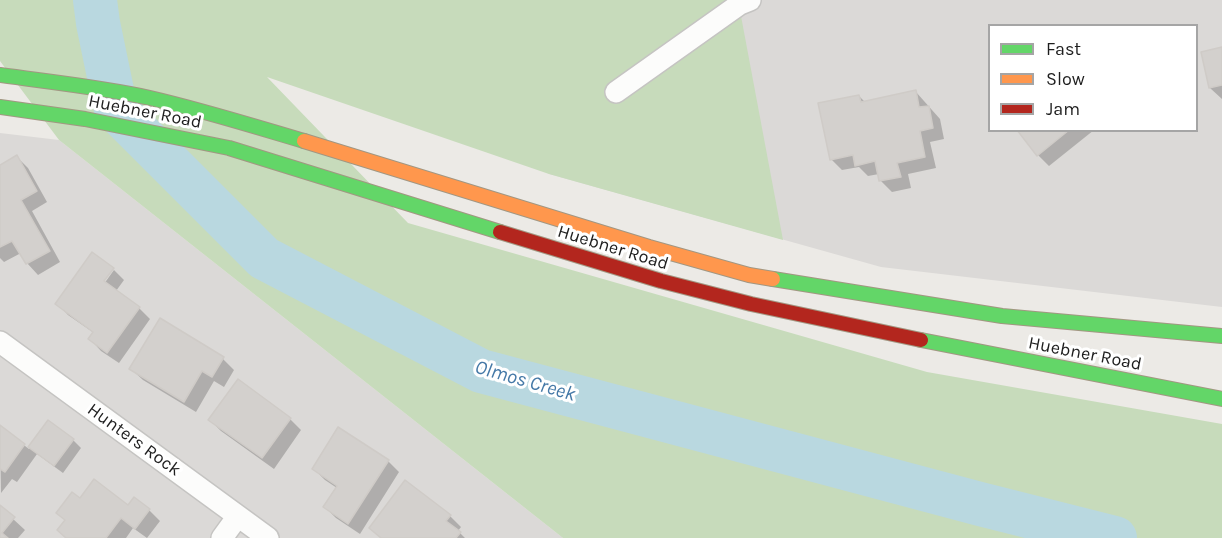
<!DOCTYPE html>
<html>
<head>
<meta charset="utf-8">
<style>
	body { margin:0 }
	#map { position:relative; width:1222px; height:538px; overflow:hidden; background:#eceae6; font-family:Karla,sans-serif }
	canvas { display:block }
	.legend { position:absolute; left:988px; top:24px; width:210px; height:108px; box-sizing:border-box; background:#fff; border:2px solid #a5a5a5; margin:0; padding:8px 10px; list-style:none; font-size:18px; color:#1e1e1e }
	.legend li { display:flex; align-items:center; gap:12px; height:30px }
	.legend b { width:30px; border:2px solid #a5a5a5 }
</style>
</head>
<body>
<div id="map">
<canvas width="1222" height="538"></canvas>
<ul class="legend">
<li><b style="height:8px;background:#63d668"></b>Fast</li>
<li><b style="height:8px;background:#ff974d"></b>Slow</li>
<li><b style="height:8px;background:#b3261e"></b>Jam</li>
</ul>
</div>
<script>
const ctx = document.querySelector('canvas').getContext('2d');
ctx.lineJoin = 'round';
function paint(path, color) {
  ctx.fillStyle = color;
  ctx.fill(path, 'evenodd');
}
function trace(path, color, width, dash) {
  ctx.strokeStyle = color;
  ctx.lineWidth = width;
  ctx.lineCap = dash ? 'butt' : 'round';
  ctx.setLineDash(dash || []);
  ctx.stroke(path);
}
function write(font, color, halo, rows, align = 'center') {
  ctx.font = font + ' Karla,sans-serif';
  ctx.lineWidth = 6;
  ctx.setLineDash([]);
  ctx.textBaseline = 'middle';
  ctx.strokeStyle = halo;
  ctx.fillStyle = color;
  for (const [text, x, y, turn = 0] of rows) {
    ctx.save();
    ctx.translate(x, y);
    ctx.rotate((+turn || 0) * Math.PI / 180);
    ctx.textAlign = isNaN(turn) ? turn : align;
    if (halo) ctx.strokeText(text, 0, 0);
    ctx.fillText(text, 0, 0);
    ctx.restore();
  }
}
paint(new Path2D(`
	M317,0H1222V307L881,267L549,174ZM990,26H1196V130H990Z
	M0,133L59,140L563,538H0Z`), '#dbd9d7');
paint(new Path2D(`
	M0,0H738L783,240L549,174L267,77L408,223L927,372L1222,424V538H563L59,140L0,61Z`), '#c7dbbb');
paint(new Path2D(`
	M1222,48V99L1210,88Z
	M916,92L940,119L944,139L930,142L936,168L908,174L911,188L892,192L881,181L879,174L868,176L859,167L842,170L831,159L859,96L865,102Z
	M1018,130H1094L1049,166L1038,155Z
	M17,157L28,168L47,202L32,211L60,262L38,275L27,263L21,253L4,262L0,258V167Z
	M114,270L124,280L116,291L139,308L150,319L119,363L101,351L90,339L94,333L68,315L57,303L99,286L101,288Z
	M160,320L223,359L234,370L224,387L214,381L196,412L143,380L131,369Z
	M290,419L301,430L274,469L221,431L210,420Z
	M48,422L73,440L81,448L63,473L37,454L17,482L12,479L1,493L0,427L29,449Z
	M388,461L399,472L360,534L336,518L325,507L337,488L325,480L314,469Z
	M80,500L149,510L160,521L147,538L133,528L126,538H66Z
	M0,507L25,530L18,538H0Z
	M450,516L461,527L458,531L465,538H381L371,528Z`), '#0003');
trace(new Path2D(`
	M95,0L98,23L116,110L264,258L481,371L980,504L1115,538`), '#b9d8e0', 44);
const building = new Path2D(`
	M1222,47V85L1209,88L1201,52Z
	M916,90L919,107L929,106L933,128L920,131L925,157L897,163L901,177L879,181L875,161L855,166L853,155L830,160L818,103L859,95L861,102Z
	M1017,130H1069L1037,156Z
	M17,155L37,191L21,200L50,251L26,264L12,241L0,247V165Z
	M92,252L114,268L104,281L140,307L107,353L88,339L93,332L55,304Z
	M160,318L224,357L212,377L202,371L184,402L129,369Z
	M238,379L291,418L262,458L208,420Z
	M48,420L74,439L54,466L28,447Z
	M0,425L25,444L5,472L0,469Z
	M338,427L389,460L348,524L323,507L337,486L312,469Z
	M94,479L128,505L134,497L150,509L135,529L121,518L106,538H66L57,530L65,520L56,513L72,492L80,498Z
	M405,480L451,515L446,521L461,532L456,538H381L369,528Z
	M0,505L15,517L2,533L8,538H0Z`);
paint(building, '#d3d0cd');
trace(building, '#cfcbc7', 1.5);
const street = new Path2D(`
	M616,92L740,4L750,0
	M0,342L268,538
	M222,538L238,516`);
const fast = new Path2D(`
	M0,75C50,82 100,87 150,98C202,110 253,126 304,141
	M0,107L85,119L229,148L500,232
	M773,279L1002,316L1222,336
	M921,340L1222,399`);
const slow = new Path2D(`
	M304,141L649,247L749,275L773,279`);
const jam = new Path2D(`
	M500,232L661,281L751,304L921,340`);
trace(street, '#c5c4c2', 24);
trace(fast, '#a29782', 16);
trace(slow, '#a29782', 16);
trace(jam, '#a29782', 16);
trace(street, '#fcfcfb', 21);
trace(fast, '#63d668', 14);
trace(slow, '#ff974d', 14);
trace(jam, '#b3261e', 14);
write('18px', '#1e1e1e', '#fff', [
	["Huebner Road",145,112,11],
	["Huebner Road",613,248,17],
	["Huebner Road",1085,354,11],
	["Hunters Rock",134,440,36]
]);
write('italic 20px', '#4579a7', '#fff', [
	["Olmos Creek",525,381,16]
]);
</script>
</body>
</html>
